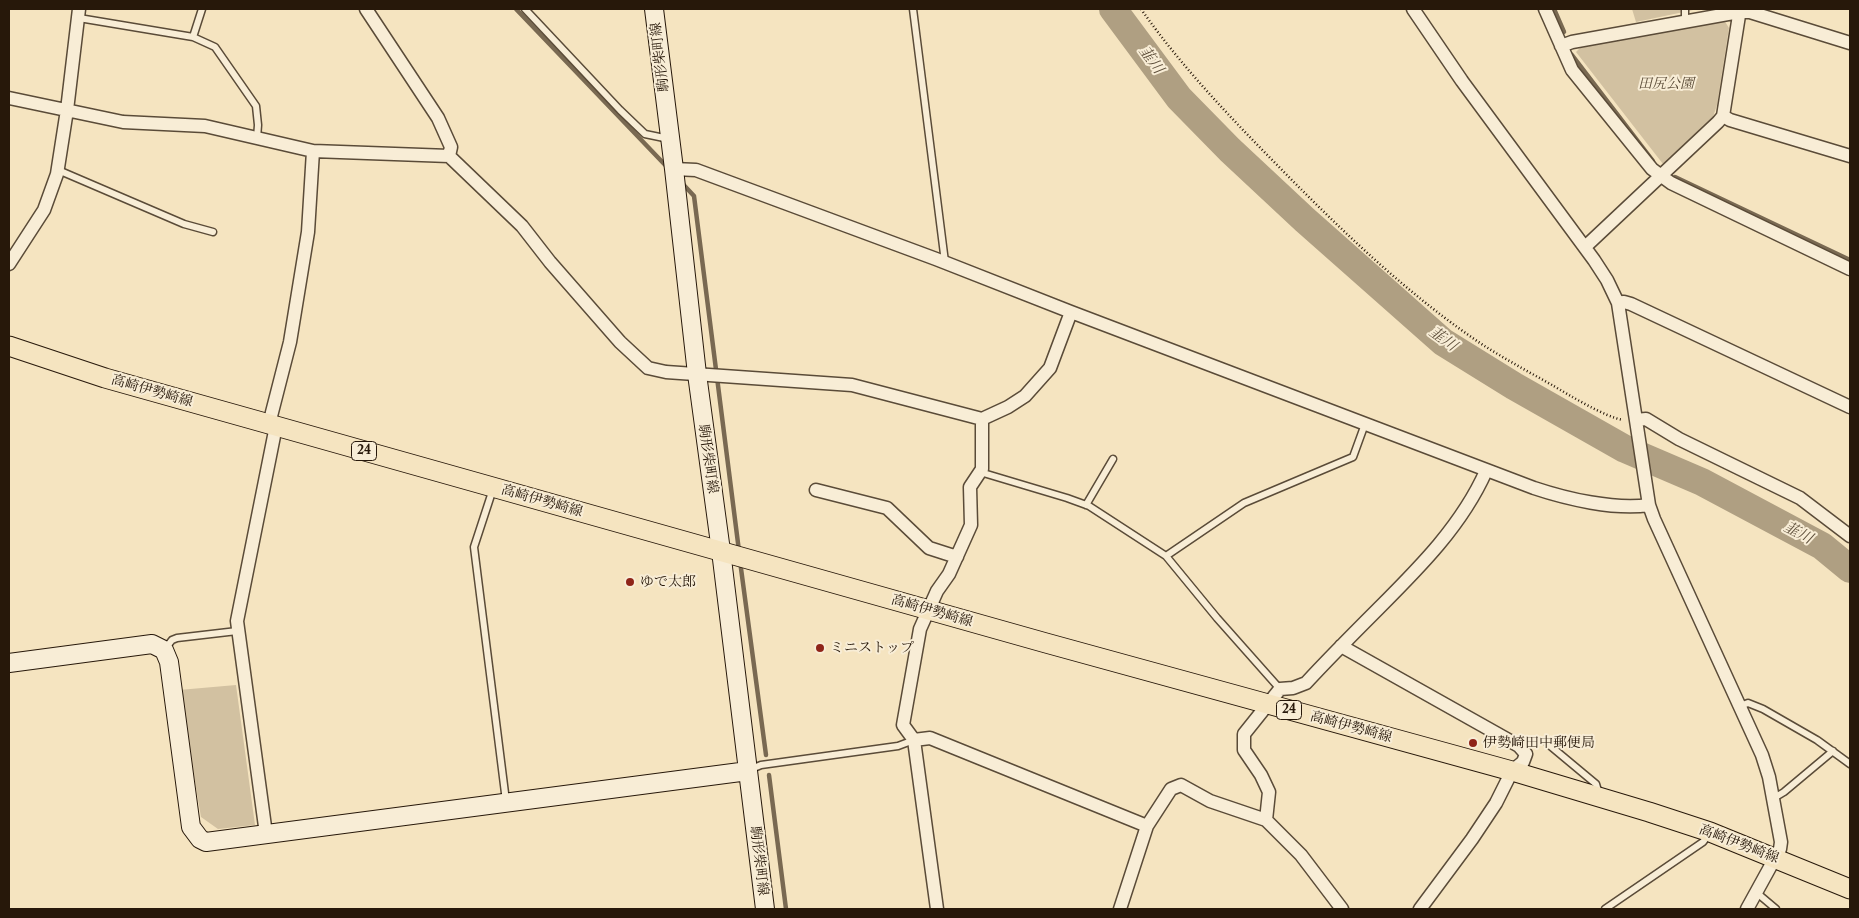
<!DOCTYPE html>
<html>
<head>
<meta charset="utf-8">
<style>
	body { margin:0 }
	#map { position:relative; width:1859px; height:918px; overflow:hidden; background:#f5e4c0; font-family:"Libre Caslon Text",serif }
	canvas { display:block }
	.frame { position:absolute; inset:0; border:10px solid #27180a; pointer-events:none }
</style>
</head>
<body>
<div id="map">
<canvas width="1859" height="918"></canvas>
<div class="frame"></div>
</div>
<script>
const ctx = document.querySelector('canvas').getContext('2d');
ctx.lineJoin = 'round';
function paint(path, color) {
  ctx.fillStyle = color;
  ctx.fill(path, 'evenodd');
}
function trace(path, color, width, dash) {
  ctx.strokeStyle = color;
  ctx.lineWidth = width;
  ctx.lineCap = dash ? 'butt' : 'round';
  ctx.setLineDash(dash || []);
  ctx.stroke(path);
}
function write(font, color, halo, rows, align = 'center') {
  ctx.font = font + ' "Libre Caslon Text","Noto Serif JP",serif';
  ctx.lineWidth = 4;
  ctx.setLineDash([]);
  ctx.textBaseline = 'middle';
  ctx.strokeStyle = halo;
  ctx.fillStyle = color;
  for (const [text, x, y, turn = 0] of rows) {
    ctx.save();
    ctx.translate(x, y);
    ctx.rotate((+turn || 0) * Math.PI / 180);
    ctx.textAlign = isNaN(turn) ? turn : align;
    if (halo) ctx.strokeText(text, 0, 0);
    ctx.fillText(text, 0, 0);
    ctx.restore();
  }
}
paint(new Path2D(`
	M1632,9H1698L1636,22Z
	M1724,20L1729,28L1717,105L1713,117L1663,164L1576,52L1580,48Z
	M236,685L255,825L218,829L201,817L179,690Z`), '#d2c1a1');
trace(new Path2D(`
	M516,9L669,169
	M1554,9L1564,32
	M1572,55L1653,161
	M1675,177L1850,260
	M681,182L694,196L739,551
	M740,561L766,755
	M769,775L786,909`), '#796952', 4.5);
trace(new Path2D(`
	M1113,9L1179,98L1230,150L1305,220L1443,342L1514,386L1625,449L1702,482L1822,546L1850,569`), '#af9f82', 28);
const lane = new Path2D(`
	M525,9L620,110L645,134L669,139
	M913,9L945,262
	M79,18L193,37L215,47L256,106L258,125L257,138
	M1685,21V9
	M193,37L202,9
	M58,170L184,224L213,232
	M980,472L1067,498L1089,506L1166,556L1217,618L1280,689
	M493,489L474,547L506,801
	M1086,505L1113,459
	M1166,556L1244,503L1353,457L1365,424
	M165,649L172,640L177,638L237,631
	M1740,706L1748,703L1763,709L1817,740L1850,764
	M1548,744L1596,784L1599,794
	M749,770L761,765L898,746L914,740
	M1774,798L1784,792L1833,751
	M1757,893L1776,909
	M1605,909L1703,842L1709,834`);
const street = new Path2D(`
	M366,9L438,118L451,147L449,156
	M1413,9L1462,81L1594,260L1607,280L1618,303L1649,505L1654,519L1762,755L1769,777L1781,842L1780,849L1747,909
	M1545,9L1572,70L1652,169L1671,183L1850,269
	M1561,46L1572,42L1739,12H1750L1850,43
	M9,98L123,122L205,126L313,151L449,156L522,226L550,262L620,342L648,368L666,372L852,385L982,419L1008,407L1025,396L1050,368L1071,312
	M1723,116L1730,120L1850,156
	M674,169L696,170L936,259L1071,312L1534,488C1567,499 1614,510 1649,505
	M1585,247L1718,122L1723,116L1740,9
	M9,264L44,210L57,174L67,110L79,9
	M1618,303L1624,302L1631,304L1850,407
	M1636,420L1646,419L1679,439L1800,498L1850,536
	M269,424L290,342L308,232L313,151
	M816,490L887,508L929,548L957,557
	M1341,646L1519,746L1526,754L1523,762L1512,771L1496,803L1472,839L1420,909
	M914,740L930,738L1147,826L1171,789L1181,785L1210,801L1266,820L1301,855L1342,909
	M1266,820L1269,792L1261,775L1244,750V734L1280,689L1293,688L1306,683C1329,658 1354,633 1378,609C1420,567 1462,525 1486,471
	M266,834L237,621L276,426
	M937,909L914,740L903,725L920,629L937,591L949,574L971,525L970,487L982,469V419
	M1120,909L1147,826`);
const secondary = new Path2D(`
	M654,9L674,169L697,374L721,551L765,909
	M9,663L152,644L164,650L169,662L191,827L200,839L206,842L748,771`);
const primary = new Path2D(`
	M9,346L105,378L276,426L1046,643L1512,771L1649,812L1710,832L1850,889`);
trace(lane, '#5a4b38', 9);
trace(street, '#5a4b38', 15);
trace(secondary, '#27180a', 20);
trace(primary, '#27180a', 21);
trace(new Path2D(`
	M1141,9C1181,66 1229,116 1278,166C1341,230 1408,295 1483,345C1505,359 1529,372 1552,385C1569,395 1605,417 1623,420`), '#27180a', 2.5, [1, 2.5]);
trace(lane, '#f8edd6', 6);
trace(street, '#f8edd6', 12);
trace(secondary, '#f8edd6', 18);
trace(primary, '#f5e4c0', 19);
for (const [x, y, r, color] of [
	[630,582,5,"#8f2418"],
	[820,648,5,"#8f2418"],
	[1473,743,5,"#8f2418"]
]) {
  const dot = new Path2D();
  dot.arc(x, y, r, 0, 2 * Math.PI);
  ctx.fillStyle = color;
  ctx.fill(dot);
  trace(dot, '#f8edd6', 2);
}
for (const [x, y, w] of [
	[364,451,25],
	[1289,710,25]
]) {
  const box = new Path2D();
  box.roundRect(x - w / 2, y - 9.5, w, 19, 4);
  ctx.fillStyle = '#f8edd6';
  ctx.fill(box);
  trace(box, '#27180a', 1);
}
write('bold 12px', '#27180a', null, [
	["24",364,451],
	["24",1289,710]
]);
write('14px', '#27180a', '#f8edd6', [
	["駒形柴町線",660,57,-97],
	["高崎伊勢崎線",152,391,16],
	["駒形柴町線",708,459,82],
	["高崎伊勢崎線",542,501,16],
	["高崎伊勢崎線",932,611,16],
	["高崎伊勢崎線",1351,727,15],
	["高崎伊勢崎線",1739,844,21],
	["駒形柴町線",759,861,83]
]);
write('italic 14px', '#5a4b37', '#f8edd6', [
	["田尻公園",1666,84]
]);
write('14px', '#27180a', '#f8edd6', [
	["ゆで太郎",640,582],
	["ミニストップ",830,648],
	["伊勢崎田中郵便局",1483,743]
], 'left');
write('italic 15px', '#5d4e3a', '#f8edd6', [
	["韮川",1151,60,54],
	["韮川",1443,339,36],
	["韮川",1798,533,28]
]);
</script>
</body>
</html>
